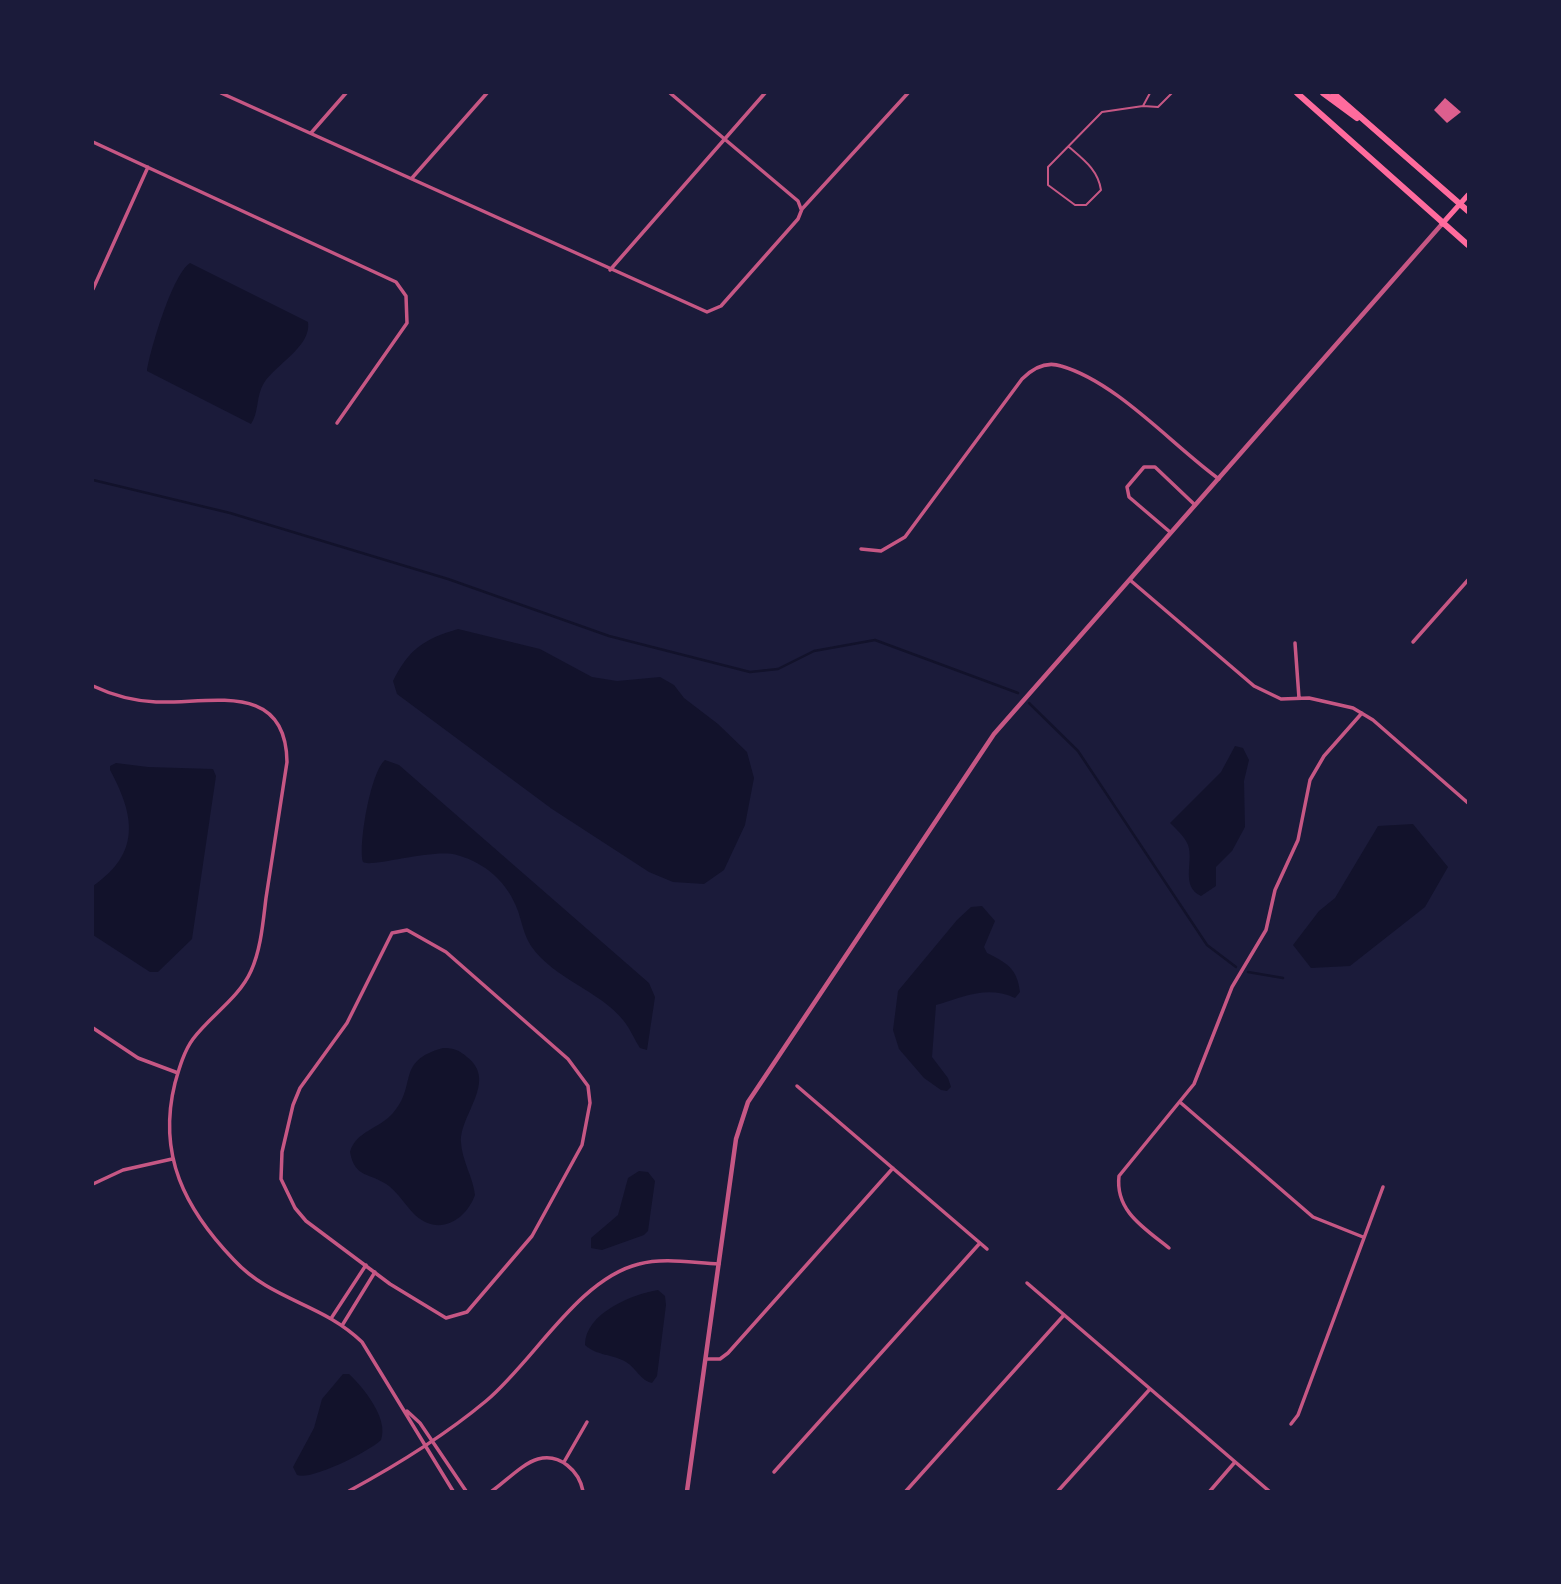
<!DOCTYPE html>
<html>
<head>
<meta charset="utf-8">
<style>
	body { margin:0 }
	#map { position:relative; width:1561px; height:1584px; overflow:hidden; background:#1b1b3a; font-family:Figtree,sans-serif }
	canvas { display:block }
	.frame { position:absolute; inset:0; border:94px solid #1b1b3a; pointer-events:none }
</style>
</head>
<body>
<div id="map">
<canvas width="1561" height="1584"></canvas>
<div class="frame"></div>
</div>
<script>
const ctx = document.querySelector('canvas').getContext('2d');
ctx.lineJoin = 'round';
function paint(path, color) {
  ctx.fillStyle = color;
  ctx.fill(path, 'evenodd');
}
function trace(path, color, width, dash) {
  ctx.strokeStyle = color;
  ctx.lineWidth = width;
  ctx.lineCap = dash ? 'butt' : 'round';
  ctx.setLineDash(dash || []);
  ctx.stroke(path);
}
paint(new Path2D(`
	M190,263L308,322C312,346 275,365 264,383C256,395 259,413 251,424L147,371C150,350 173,273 190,263Z
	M458,629L540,649L592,677L617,681L660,677L674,685L684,698L718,724L747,752L754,778L745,825L724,870L704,884L673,882L649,872L552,809L397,694L393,681C409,649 424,639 458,629Z
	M1235,746L1243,748L1249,760L1244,781L1245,827L1232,851L1216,867V886L1201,896C1180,886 1194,862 1188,845C1185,837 1176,829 1170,823L1221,772Z
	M385,760L399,765L649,983L655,997L647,1050L640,1048C634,1039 630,1028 623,1020C600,991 554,979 531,946C524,935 522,923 518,911C508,883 486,863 457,855C433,848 371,868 363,862C358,844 371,771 385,760Z
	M116,763L148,767L213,769L216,776L192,939L158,972H150L93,935V886C141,853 135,816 110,770V766Z
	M1413,824L1448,867L1425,907L1350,966L1311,968L1293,945L1319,911L1335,898L1378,826Z
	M982,906L995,921L984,947L987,953C1007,963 1017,968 1020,992L1015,998C987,985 964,997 936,1005L932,1057L948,1078L951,1087L947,1091L941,1090L924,1078L899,1049L893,1030L898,991L957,920L971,907Z
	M443,1048C454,1048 459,1050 467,1057C498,1081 460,1114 461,1142C462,1161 473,1177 475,1195C466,1220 439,1237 415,1215C406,1206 399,1194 389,1186C370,1172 355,1179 350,1152C356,1131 379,1129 393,1113C418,1085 395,1061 443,1048Z
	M639,1171L648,1172L655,1181L648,1231L644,1235L602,1250L591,1248V1238L618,1215L628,1178Z
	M658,1290L665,1296L666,1305L657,1376L652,1383C641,1381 636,1368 626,1362C613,1354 597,1356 585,1345C585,1313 633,1294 658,1290Z
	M343,1374H349C364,1388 389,1419 381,1440C370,1451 311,1481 297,1475L293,1467L314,1428L322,1399Z`), '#12122b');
trace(new Path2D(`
	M93,480L230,513L448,579L609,636L750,672L778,669L814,651L875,640L1018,693
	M1029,703L1078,751L1207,945L1236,967
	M1248,972L1283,978`), '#12122b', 2.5);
paint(new Path2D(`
	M1445,98L1461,112L1447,123L1434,110Z`), '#dd5f8e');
trace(new Path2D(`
	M1150,93L1143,106L1158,107L1172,93
	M1069,147C1084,160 1098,170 1101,190L1086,205H1075L1048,185V167L1102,112L1143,106`), '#c65784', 2);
trace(new Path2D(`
	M221,93L707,312L721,306L798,219L802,209L908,93
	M670,93L798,201L801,209
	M311,133L346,93
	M93,142L396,282L406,296L407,323L337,423
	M412,178L487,93
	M610,270L765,93
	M93,289L148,167
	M1170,532L1129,497L1127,487L1144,467H1155L1195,505
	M861,549L881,551L905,537L1022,379C1032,369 1046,361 1061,366C1117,382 1172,445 1219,479
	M1130,580L1254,686L1281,699L1309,698L1353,708L1373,720L1468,803
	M1413,642L1468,580
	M1295,643L1299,698
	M93,686C112,695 134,701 156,702C210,704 286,680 287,762C280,807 273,853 266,898C263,922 261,949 251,971C239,998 210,1016 193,1039C184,1051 179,1069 175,1083C157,1155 185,1209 234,1260C272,1301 322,1303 362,1342L453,1491
	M407,930L446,952L568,1059L588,1086L590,1103L582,1145L532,1236L467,1312L446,1318L390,1284L306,1221L295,1208L281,1179L282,1152L293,1105L300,1088L347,1023L392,933Z
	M93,1028L138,1058L178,1073
	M797,1086L987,1249
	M1181,1103L1313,1217L1363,1237
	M93,1184L123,1170L172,1159
	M1169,1248C1144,1228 1115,1211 1119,1176L1194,1084L1232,987L1266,930L1275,890L1298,840L1310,780L1324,756L1362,713
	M1027,1283L1269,1491
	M332,1317L366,1265
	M343,1324L375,1272
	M706,1359H720L728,1353L893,1168
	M407,1411L420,1423L466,1491
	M1291,1424L1298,1415L1383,1187
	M564,1462L587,1422
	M774,1472L980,1243
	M349,1491C397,1465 444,1436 486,1401C534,1361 578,1279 639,1264C664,1257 694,1263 719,1264
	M492,1491C505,1482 523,1463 538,1459C560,1453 579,1471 583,1491
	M906,1491L1064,1315
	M1058,1491L1150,1389
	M1210,1491L1235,1462`), '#c65784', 3.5);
trace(new Path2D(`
	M687,1491L736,1139L748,1102L994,734L1442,224`), '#c65784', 4.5);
trace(new Path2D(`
	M1442,224L1468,195`), '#ff6b9d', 5);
trace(new Path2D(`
	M1297,93L1468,245
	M1323,93L1357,118
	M1333,93L1468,211`), '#ff6b9d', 6);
</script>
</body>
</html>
